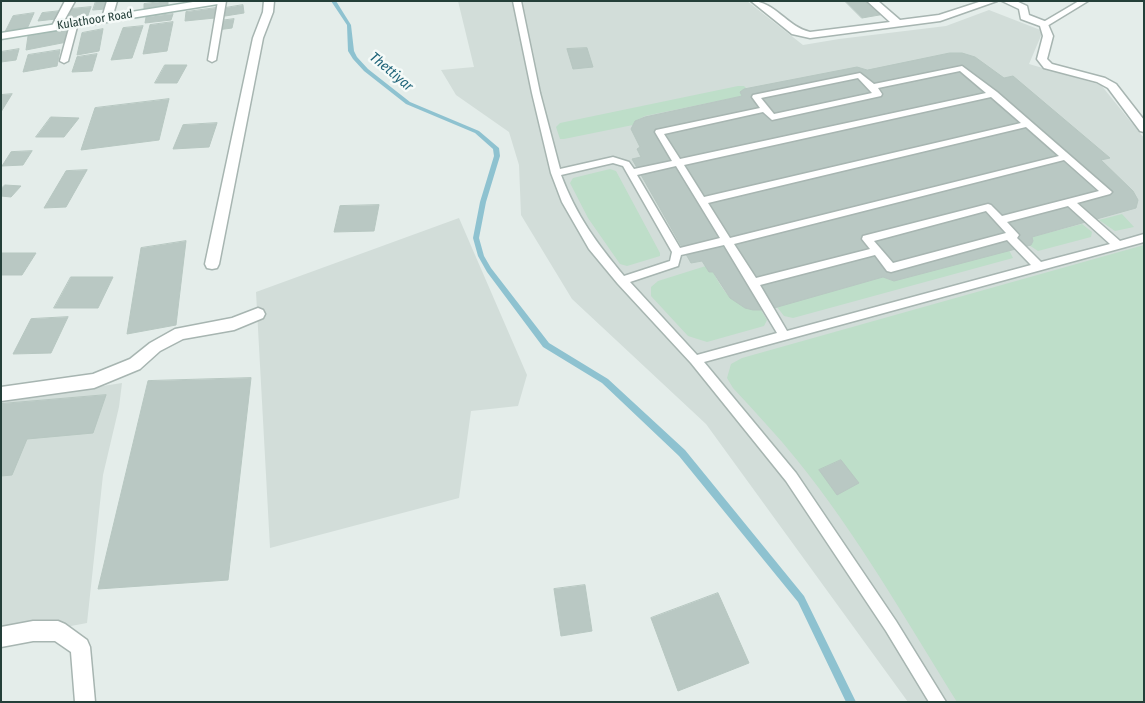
<!DOCTYPE html>
<html>
<head>
<meta charset="utf-8">
<style>
	body { margin:0 }
	#map { position:relative; width:1145px; height:703px; overflow:hidden; background:#e4edea; font-family:"Fira Sans Condensed",sans-serif }
	canvas { display:block }
	.frame { position:absolute; inset:0; border:2px solid #243f39; pointer-events:none }
</style>
</head>
<body>
<div id="map">
<canvas width="1145" height="703"></canvas>
<div class="frame"></div>
</div>
<script>
const ctx = document.querySelector('canvas').getContext('2d');
ctx.lineJoin = 'round';
function paint(path, color) {
  ctx.fillStyle = color;
  ctx.fill(path, 'evenodd');
}
function trace(path, color, width, dash) {
  ctx.strokeStyle = color;
  ctx.lineWidth = width;
  ctx.lineCap = dash ? 'butt' : 'round';
  ctx.setLineDash(dash || []);
  ctx.stroke(path);
}
function write(font, color, halo, rows, align = 'center') {
  ctx.font = font + ' "Fira Sans Condensed",sans-serif';
  ctx.lineWidth = 5;
  ctx.setLineDash([]);
  ctx.textBaseline = 'middle';
  ctx.strokeStyle = halo;
  ctx.fillStyle = color;
  for (const [text, x, y, turn = 0] of rows) {
    ctx.save();
    ctx.translate(x, y);
    ctx.rotate((+turn || 0) * Math.PI / 180);
    ctx.textAlign = isNaN(turn) ? turn : align;
    if (halo) ctx.strokeText(text, 0, 0);
    ctx.fillText(text, 0, 0);
    ctx.restore();
  }
}
paint(new Path2D(`
	M458,1H747L803,45L839,39L946,26L989,10L1043,31L1029,64L1101,85L1144,138V702H908L706,424L572,299L521,215L519,165L509,132L456,95L441,70L474,67Z
	M459,218L527,375L518,406L471,411L459,498L270,548L256,292Z
	M122,383L119,407L103,475L87,623L1,639V402Z`), '#d2ddd9');
paint(new Path2D(`
	M738,86H744L747,89L741,92L742,96L645,116L635,121L633,125L564,139H560L556,127L560,123Z
	M610,169L616,171L660,253V256L627,266L620,264L588,218L570,183L573,178Z
	M1122,214L1134,227L1115,231L1099,220Z
	M1082,224L1092,232L1091,237L1038,251L1029,245L1033,241L1032,237Z
	M1144,245V702H957C906,620 857,534 797,460C777,435 755,412 733,388L727,378L731,364L742,358Z
	M1009,250L1013,258L793,318L784,316L777,307L883,277L894,281Z
	M709,265C724,291 728,305 761,310L767,320L764,326L707,342L688,336L651,296V287L658,281Z`), '#bedec9');
paint(new Path2D(`
	M331,1H336L351,25L354,51L357,57L368,69L410,102L479,131L499,148L500,156L486,202L479,238L484,256L491,268L549,343L608,379L685,450L804,596L856,702H846L798,602L679,456L602,383L543,347L487,272L478,256L473,238L480,202L494,156L493,149L475,133L406,104L364,71L353,59L348,51L347,25Z`), '#8ec2d0');
const building = new Path2D(`
	M96,1H107L105,9L93,10Z
	M168,1V5L144,9V4Z
	M845,1H872L885,14L862,18Z
	M243,5L244,13L225,16V8Z
	M91,7L87,18L66,20L70,9Z
	M216,8L215,18L185,21L186,12Z
	M60,11L56,19L38,21L42,13Z
	M34,13L27,29L5,32L13,16Z
	M173,14L171,20L145,23L146,17Z
	M234,19L232,28L217,30L219,21Z
	M173,22L167,51L143,54L150,25Z
	M143,26L132,58L111,60L123,28Z
	M68,28L67,42L26,50L28,36Z
	M103,29L99,51L77,55L82,33Z
	M587,48L593,67L573,69L567,49Z
	M19,49L16,60L1,62V52Z
	M60,50L57,66L23,72L28,55Z
	M950,53H962L975,57L1004,78L1013,76L1110,158L1101,160L1133,191L1138,200L1136,208L1032,237L1033,241L1031,245L894,281L883,277L767,310H753L745,308L730,298L713,272H709L702,261L691,263L632,159L641,157L637,149L640,147L631,129L635,121L645,117L742,96L740,92L744,89L857,67L867,70Z
	M97,54L92,71L72,72L77,57Z
	M165,65H187L177,83H155Z
	M12,94L1,112V95Z
	M169,99L159,140L81,150L95,108Z
	M51,117L79,118L64,137H36Z
	M217,123L209,147L173,149L183,125Z
	M32,151L23,165L2,166L11,152Z
	M87,170L66,207L44,208L66,171Z
	M5,185L21,186L11,197L1,196V189Z
	M379,205L374,231L334,232L340,206Z
	M186,241L176,325L127,334L141,248Z
	M1,253H36L22,275H1Z
	M71,277H113L98,308H54Z
	M68,317L51,353L13,354L31,319Z
	M251,378L228,580L98,589L148,381Z
	M106,395L93,433L27,439L12,475L1,476V404Z
	M841,460L859,483L837,495L819,470Z
	M585,585L592,631L561,636L554,589Z
	M718,593L749,663L678,691L651,618Z`);
paint(building, '#b9c8c3');
trace(building, '#b7c7c1', 1);
const service = new Path2D(`
	M218,1H226L216,60L212,62L208,60Z
	M513,1H521L540,93L560,169L613,157L629,162L634,169L672,161L655,132L656,130L760,108L752,97L753,95L860,73L874,84L962,66L997,92L1112,192L1110,194L1077,203L1120,241L1144,234V242L704,362L796,473L896,621L946,702H929L886,631L786,481L691,363L618,284L589,249L562,202L551,173L532,93ZM960,71L986,93L680,159L664,134L763,112L772,120L881,96L882,94L878,88ZM858,78L872,93L774,114L761,98ZM991,97L1021,123L704,197L684,165ZM1026,127L1059,156L730,238L708,203ZM1064,160L1099,191L1002,216L991,205L988,204L863,236L862,239L870,249L756,278L734,244ZM613,163L623,166L672,252L670,261L624,276C596,242 577,217 561,175ZM676,166L720,238L680,248L637,175ZM1068,206L1110,244L1041,262L1017,238L1019,235L1007,222ZM986,211L1006,233L893,263L874,241ZM1007,240L1031,265L787,331L760,285L875,255L887,271L891,272ZM724,245L777,333L697,355L630,282L678,266L681,255Z
	M1079,1H1088L1047,26L1040,24Z
	M71,21L78,23L68,61L64,63L60,61Z`);
const minor = new Path2D(`
	M65,1H75L60,28H54L52,26Z
	M107,1H117L112,18L107,21L102,18Z
	M264,1H274L273,12L263,38L219,264L217,268L212,269L207,268L205,264L253,38L263,12Z
	M751,1C775,1 787,27 810,32L890,22L867,1H878L900,20L939,15L982,1H997L940,21L810,38L792,34Z
	M1002,1H1016L1027,6L1029,15L1047,22L1053,36L1047,59L1052,64L1105,78L1116,84L1144,120V132L1140,131L1108,88L1097,82L1044,68L1037,59L1043,36L1040,26L1021,19L1019,9Z
	M258,308L263,310L265,314L263,318L234,330L183,339L160,351L140,369L94,388L1,401V387L93,374L130,359L150,343L175,329L232,318Z
	M33,621H58L65,624L87,640L90,647L95,702H75L71,652L55,641H33L1,647V627Z`);
const secondary = new Path2D(`
	M199,1H223L218,4L1,39V33Z`);
trace(service, '#a7b5b1', 3);
trace(minor, '#a7b5b1', 3);
trace(secondary, '#a3b9b2', 3);
paint(service, '#fff');
paint(minor, '#fff');
paint(secondary, '#fff');
write('12px', '#243f39', '#f5faf8', [
	["Kulathoor Road",95,20,-9]
]);
write('italic 14px', '#1f6479', '#f5faf8', [
	["Thettiyar",391,72,40]
]);
</script>
</body>
</html>
